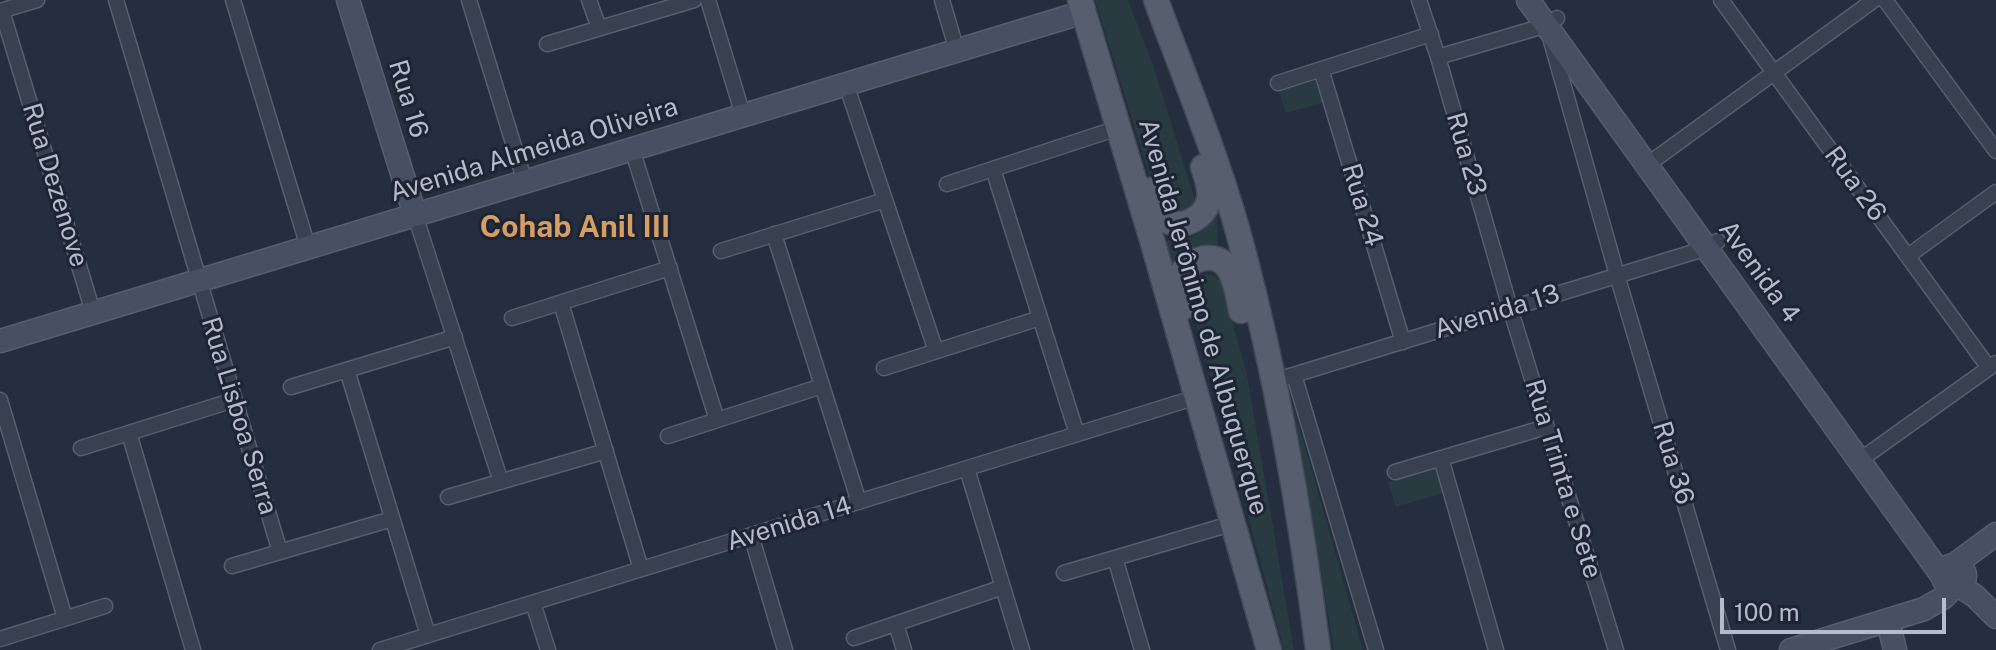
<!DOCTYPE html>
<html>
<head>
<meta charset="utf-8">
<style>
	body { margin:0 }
	#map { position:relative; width:1996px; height:650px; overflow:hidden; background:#242e3f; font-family:"Public Sans",sans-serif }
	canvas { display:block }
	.scale { position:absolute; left:1720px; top:598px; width:226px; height:36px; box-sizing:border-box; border:4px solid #b5bbca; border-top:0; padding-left:10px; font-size:24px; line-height:28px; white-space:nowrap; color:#b5bbca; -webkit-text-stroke:6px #1d2534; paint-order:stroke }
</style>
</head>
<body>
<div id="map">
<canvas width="1996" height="650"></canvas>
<div class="scale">100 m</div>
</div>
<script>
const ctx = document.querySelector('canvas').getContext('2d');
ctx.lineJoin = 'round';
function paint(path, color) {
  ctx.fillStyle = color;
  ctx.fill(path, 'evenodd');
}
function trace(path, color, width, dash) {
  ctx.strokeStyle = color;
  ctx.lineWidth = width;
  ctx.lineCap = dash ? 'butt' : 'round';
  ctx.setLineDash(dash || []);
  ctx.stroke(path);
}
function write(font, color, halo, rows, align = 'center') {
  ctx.font = font + ' "Public Sans",sans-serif';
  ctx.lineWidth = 6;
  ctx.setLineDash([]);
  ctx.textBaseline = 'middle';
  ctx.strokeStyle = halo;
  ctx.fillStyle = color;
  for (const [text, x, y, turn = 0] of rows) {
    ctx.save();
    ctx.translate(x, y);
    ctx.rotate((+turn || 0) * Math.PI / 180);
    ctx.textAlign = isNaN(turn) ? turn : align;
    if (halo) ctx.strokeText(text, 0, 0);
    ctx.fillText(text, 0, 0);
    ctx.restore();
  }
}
paint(new Path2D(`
	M1095,0H1128L1153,65L1195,200L1194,206L1187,215L1161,212Z
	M1315,78L1322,103L1286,113L1278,88Z
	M1217,215L1218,250L1171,272L1163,240C1196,243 1197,233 1217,215Z
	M1206,274L1215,276L1221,282L1247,375L1294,650H1284L1189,296L1194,280Z
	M1293,404L1363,650H1334Z
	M1438,467L1446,492L1396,507L1388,482Z`), '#273b40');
const street = new Path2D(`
	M116,0L280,552
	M233,0L308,247
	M469,0L525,182
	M589,0L599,28
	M708,0L743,115
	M942,0L957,51
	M1419,0L1438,57L1510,308L1616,650
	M1721,0L1989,368
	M1885,0L1996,151
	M0,11L37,0
	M2,11L93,312
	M1551,41L1617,275L1728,650
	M547,44L694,0
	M1438,57L1547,25L1557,18
	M1321,69L1403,342
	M1278,83L1431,34
	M846,84L936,351
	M632,149L717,420
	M1647,165L1874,0
	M993,169L1077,434
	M947,184L1118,128
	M415,215L501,482
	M774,234L859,502
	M721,251L885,200
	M1908,256L1996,192
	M561,303L641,569
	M512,318L670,268
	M884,368L1040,318
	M347,370L428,635
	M1294,375L1376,650
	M1274,381L1707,248L1718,241
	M291,387L455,337
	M0,400L65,618
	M129,433L193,650
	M668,436L822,386
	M81,448L234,400
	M1441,458L1496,650
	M1860,460L1996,363
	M967,469L1022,650
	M1395,472L1546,427
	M448,497L606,451
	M751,535L785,650
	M1115,558L1142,650
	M232,566L392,519
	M1064,573L1234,523
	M533,603L548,650
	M896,624L904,650
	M854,638L1003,587
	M0,639L105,606
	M380,650L1197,397`);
const secondary = new Path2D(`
	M348,0L415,215
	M1528,0L1943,577
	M0,341L1084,12
	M1954,565L1996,534
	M1943 576a11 11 0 1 1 22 0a11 11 0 1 1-22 0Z
	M1958,585L1975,596L1996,617
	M1888,621L1895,650
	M1791,650L1924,609L1943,598L1955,586`);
const primary = new Path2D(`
	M1080,0L1152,240L1269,650
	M1156,0C1187,84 1222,168 1244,254C1278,383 1301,518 1318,650
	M1150,190C1153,200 1156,213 1164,219C1181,232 1207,217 1209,198C1211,188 1206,177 1203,167
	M1184,307C1182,301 1179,294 1178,288C1176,263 1213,246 1228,268C1236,279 1238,297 1241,311`);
trace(street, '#575e6d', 17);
trace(secondary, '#575e6d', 25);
trace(primary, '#424958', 27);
trace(street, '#39404f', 14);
trace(secondary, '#474f62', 22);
trace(primary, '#575f6f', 24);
write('26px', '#b5bbca', '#1d2534', [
	["Rua 16",408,99,73],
	["Avenida Almeida Oliveira",534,150,-17],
	["Rua 23",1466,154,74],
	["Rua 26",1855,184,54],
	["Rua Dezenove",55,185,73],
	["Rua 24",1362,205,73],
	["Avenida 4",1759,272,54],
	["Avenida 13",1497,312,-17],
	["Avenida Jerônimo de Albuquerque",1203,317,74],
	["Rua Lisboa Serra",239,416,73],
	["Rua 36",1673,463,73],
	["Rua Trinta e Sete",1563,479,73],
	["Avenida 14",789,524,-17]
]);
write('bold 30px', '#d69e64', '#1d2534', [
	["Cohab Anil III",575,228]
]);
</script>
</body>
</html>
